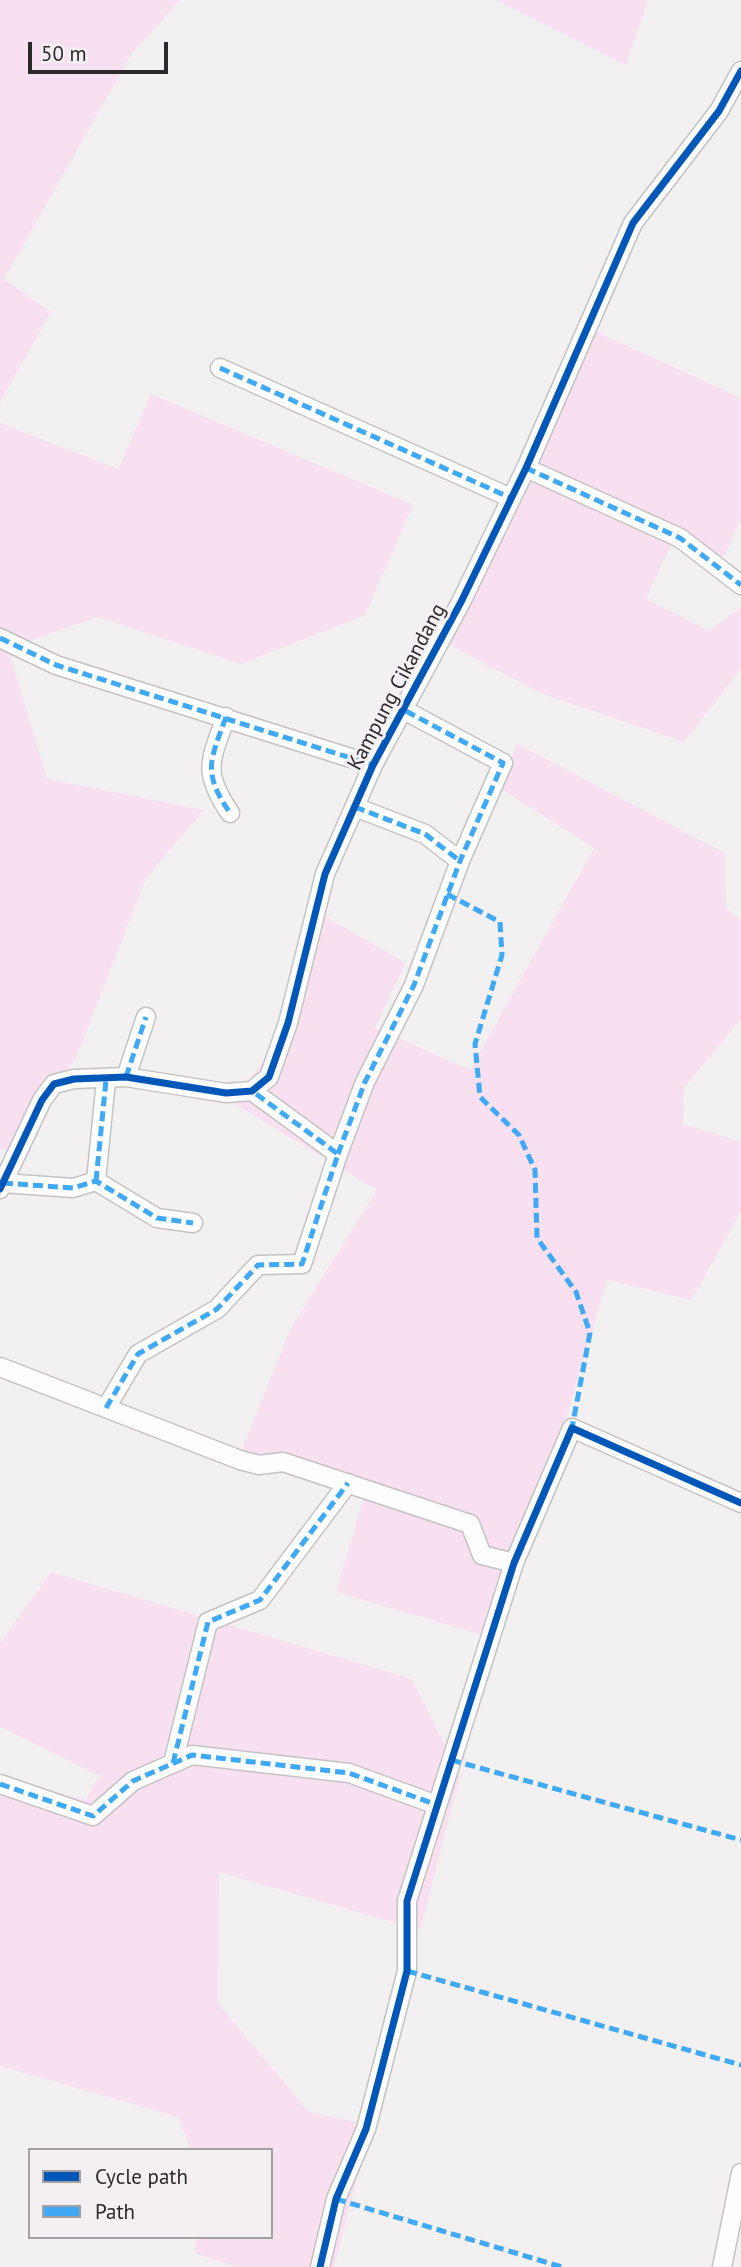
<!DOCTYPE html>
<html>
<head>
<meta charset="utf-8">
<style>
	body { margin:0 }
	#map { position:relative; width:741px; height:2267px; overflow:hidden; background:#f2f0f1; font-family:"PT Sans",sans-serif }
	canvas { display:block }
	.legend { position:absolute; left:28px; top:2148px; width:245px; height:91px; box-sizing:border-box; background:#f3eff2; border:2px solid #a3a0a2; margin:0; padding:9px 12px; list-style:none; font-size:21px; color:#2b292b }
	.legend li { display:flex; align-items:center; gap:14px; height:35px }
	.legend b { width:35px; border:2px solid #a3a0a2 }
	.scale { position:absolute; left:28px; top:42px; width:140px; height:32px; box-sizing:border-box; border:4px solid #2b292b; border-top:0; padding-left:9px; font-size:21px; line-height:24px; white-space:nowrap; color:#2b292b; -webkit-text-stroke:5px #f3eff2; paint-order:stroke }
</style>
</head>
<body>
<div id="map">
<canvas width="741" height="2267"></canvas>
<ul class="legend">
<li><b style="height:9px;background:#0057b8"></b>Cycle path</li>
<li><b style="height:9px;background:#3fa9f5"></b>Path</li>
</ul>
<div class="scale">50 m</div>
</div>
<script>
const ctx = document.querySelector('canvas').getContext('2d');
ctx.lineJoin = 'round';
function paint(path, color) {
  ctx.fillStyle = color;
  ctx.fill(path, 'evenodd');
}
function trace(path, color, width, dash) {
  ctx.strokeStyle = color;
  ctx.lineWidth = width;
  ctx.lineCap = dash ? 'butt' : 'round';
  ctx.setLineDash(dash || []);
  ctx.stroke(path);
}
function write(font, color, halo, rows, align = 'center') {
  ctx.font = font + ' "PT Sans",sans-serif';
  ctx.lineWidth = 6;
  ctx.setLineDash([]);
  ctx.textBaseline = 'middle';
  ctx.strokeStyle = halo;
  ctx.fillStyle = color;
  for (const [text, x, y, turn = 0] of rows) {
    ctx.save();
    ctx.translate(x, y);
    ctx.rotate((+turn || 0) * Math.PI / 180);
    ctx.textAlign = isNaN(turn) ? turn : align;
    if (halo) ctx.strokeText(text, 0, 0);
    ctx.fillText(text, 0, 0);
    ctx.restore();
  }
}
paint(new Path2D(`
	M0,0H180L131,55L4,279L51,312L0,402Z
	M496,0H648L626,65Z
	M590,329L741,398V518L724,557L674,538L646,599L709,631L741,607V669L684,742L540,693L450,645Z
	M151,394L413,505L365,615L241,664L98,617L8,648L47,779L204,810L146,878L76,1058L15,1152L0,1149V423L118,469Z
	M517,744L725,853L726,908L741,920V1019L684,1088L683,1124L741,1142V1211L692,1300L607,1280L500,1640L336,1592L366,1490L242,1449L291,1328L377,1190L232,1102L297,1017L318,912L405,963L375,1028L470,1070L594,848L498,787Z
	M51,1572L412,1679L460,1776L420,1930L219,1872L218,2003L309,2112L371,2125L334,2267H237L194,2253L198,2237H271V2150H191L178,2117L0,2066V1779L86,1800L99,1776L0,1727V1643Z`), '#f8e0f0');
const street = new Path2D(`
	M220,368L511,498
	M526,468L680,538L741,585
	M0,638L56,665L373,765
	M226,717C210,761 202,772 230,813
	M355,807L425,834L460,861
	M126,1077L146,1017
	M338,1154L365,1082L414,985L460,861L503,763L404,710
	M96,1181L106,1080
	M3,1183L73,1188L96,1181L157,1218L193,1223
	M0,1189L42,1100L54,1084L74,1079L126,1077L226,1093L252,1091L269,1077L288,1023L325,874L373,765L461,602L526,468L633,223L719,111L741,71
	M0,1367L240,1460L259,1465L283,1462L470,1524L482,1555L514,1563
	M106,1408L138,1354L217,1309L258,1265L302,1264L338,1154L252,1091
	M173,1763L208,1622L260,1600L348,1483
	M0,1784L93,1816L133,1781L192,1755L349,1773L437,1805
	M320,2267L336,2199L366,2129L407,1971V1901L514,1563L572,1428L741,1503
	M722,2267L741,2173`);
trace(street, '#c4c2c3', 21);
trace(street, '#fdfdfd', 18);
trace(new Path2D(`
	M220,368L511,498
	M526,468L680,538L741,585
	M0,638L56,665L373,765
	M226,717C210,761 202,772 230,813
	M355,807L425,834L460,861
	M447,894L500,922L502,955L475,1044L480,1097L519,1135L535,1170L537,1238L576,1292L590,1333L572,1428
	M126,1077L146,1017
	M338,1154L365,1082L414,985L460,861L503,763L404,710
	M96,1181L106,1080
	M3,1183L73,1188L96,1181L157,1218L193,1223
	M106,1408L138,1354L217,1309L258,1265L302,1264L338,1154L252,1091
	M451,1760L741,1840
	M173,1763L208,1622L260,1600L348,1483
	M0,1784L93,1816L133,1781L192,1755L349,1773L437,1805
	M407,1971L741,2065
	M336,2199L562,2267`), '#3fa9f5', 5, [10, 5]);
trace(new Path2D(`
	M0,1189L42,1100L54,1084L74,1079L126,1077L226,1093L252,1091L269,1077L288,1023L325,874L373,765L461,602L526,468L633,223L719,111L741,71
	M320,2267L336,2199L366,2129L407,1971V1901L514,1563L572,1428L741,1503`), '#0057b8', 7);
write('21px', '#2b292b', '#f3eff2', [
	["Kampung Cikandang",397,687,-62]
]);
</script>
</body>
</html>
